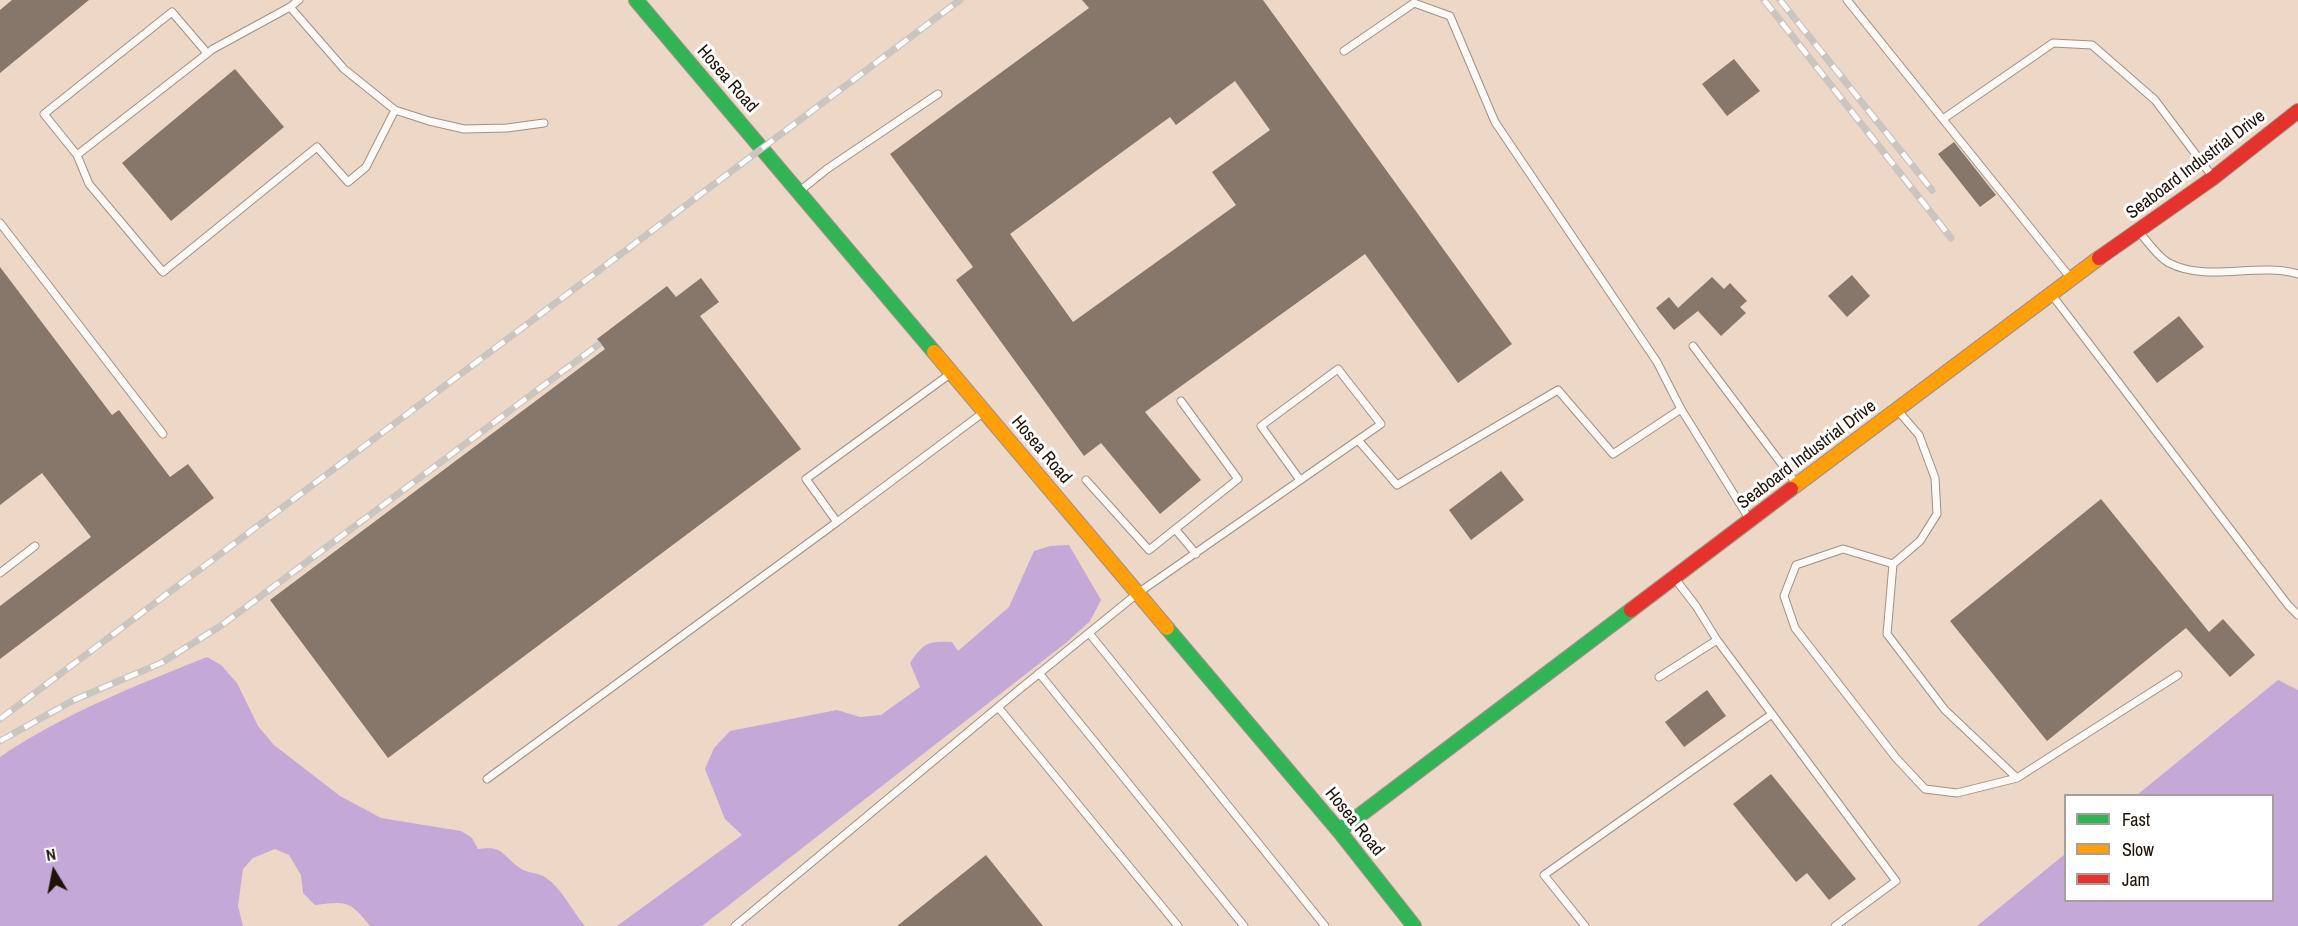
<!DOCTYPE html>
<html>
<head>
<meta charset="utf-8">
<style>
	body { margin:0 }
	#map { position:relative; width:2298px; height:926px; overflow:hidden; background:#edd7c7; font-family:"Archivo Narrow",sans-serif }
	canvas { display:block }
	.legend { position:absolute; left:2064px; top:794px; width:210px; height:108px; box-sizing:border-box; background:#fff; border:2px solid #a6a09c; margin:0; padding:8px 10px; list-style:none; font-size:18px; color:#201207 }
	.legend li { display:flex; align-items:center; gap:12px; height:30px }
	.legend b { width:30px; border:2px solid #a6a09c }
	.north { position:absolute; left:24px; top:842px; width:60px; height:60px; -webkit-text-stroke:4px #fff; paint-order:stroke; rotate:350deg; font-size:16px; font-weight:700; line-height:24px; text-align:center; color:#201207 }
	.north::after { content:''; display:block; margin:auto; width:21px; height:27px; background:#201207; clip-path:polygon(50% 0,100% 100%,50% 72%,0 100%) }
</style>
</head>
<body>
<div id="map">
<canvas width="2298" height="926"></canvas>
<ul class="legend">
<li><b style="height:8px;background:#30b455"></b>Fast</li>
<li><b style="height:8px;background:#ff9f0a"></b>Slow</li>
<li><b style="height:8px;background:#e5322d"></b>Jam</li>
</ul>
<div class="north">N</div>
</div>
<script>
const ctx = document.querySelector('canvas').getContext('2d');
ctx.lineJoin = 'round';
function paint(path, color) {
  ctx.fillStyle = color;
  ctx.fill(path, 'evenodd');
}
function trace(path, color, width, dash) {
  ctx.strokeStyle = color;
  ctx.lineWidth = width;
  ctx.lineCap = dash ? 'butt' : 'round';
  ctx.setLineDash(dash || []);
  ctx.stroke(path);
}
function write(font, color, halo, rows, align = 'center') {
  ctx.font = font + ' "Archivo Narrow",sans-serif';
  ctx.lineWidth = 6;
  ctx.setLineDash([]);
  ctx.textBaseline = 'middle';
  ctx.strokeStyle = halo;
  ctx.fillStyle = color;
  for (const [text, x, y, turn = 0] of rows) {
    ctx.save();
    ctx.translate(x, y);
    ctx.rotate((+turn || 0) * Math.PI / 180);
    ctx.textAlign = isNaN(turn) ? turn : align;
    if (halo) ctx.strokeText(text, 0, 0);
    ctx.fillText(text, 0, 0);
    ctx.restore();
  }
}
paint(new Path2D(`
	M1069,545L1101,600L1090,621L1067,642L702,926H617L742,835L725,819L705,769L714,748L730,731L837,710L860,717L881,715L920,687L910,663C924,643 927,641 952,642L958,651L1009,607L1034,551L1050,546Z
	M207,657L221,665L237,683L258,726L274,745L340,796L381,818L461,831L472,838L478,849C502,846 500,852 517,866C525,873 534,872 543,876C561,886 572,911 585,926H370C350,901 347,901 315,905L303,893L301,875L289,855L275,849L253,858L243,869L238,906L243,926H0V757C63,714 137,685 207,657Z
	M2278,680L2298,690V926H1977L2065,854L2066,900H2272V796L2137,795Z`), '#c4a8d8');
paint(new Path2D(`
	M12,0H89L0,73V10Z
	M1082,0H1263L1512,344L1458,383L1365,254L1145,412L1201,480L1160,514L1101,443L1084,456L956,280L973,267L890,154L1089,8ZM1235,81L1270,130L1212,172L1236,205L1073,322L1010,234L1170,117L1176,125Z
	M1734,59L1760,91L1727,116L1702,84Z
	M235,69L284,127L171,221L122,163Z
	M1954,142L1996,195L1980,207L1938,154Z
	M0,267L112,415L119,410L170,477L188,464L214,498L0,659V606L91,537L42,473L0,505Z
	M1852,275L1870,296L1847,317L1828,296Z
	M1712,277L1724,289L1730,283L1747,301L1740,307L1746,313L1721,336L1698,311L1674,330L1656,308L1669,297L1678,308Z
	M701,278L719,302L700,316L801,449L388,758L270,600L605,349L597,339L667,286L676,297Z
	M2179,316L2204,347L2157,383L2133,352Z
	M1501,471L1524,500L1471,540L1449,510Z
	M2101,499L2209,632L2223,619L2255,655L2230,677L2186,628L2047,741L1950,621Z
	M1707,690L1726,716L1684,747L1665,722Z
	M1771,774L1856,879L1829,900L1807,873L1796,882L1733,804Z
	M986,855L1043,926H897Z`), '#87776b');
const lane = new Path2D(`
	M1847,0L2069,276
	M290,7L344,69L395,110L429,121L464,129L507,128L544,123
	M1344,51L1414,3L1450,16L1495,122L1657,362L1681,409
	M207,53L172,12L44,114L77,155L213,49L290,7L299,0
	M1943,119L2053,43L2092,45L2155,100L2212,176
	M77,155L89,184L163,272L317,147L348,182L366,167L395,110
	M801,190L827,169L938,94
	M0,223L163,434
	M2140,233C2148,242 2158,257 2169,263C2208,283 2257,262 2298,274
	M2052,295L2288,605L2298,615
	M1693,346L1796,483
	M1899,412L1919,435L1935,478L1937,514L1920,541L1893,564L1843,549L1796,565L1784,596L1795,628L1896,758L1925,789L1957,793L2017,778L2178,675
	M1086,480L1149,550L1238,479L1181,401
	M1300,480L1261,426L1338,369L1381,424L1358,440
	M837,522L984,412
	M1176,530L1196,554
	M1893,564L1887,634L1945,710L2017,778
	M0,573L35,546
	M1089,633L1325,926
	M1717,640L1896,881L1835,926
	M1039,673L1244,926
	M1659,677L1717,640L1696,606L1676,580
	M998,707L1178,926
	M487,779L837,522L806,479L950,374
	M735,926L1015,693L1138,593L1358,440L1397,485L1558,390L1613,454L1681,409L1748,517
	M1585,926L1544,875L1772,714`);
const fast = new Path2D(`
	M636,0L934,352
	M1167,628L1339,831L1414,926
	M1339,831L1631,610`);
const slow = new Path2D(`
	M934,352L1167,628
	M1791,489L2099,258`);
const jam = new Path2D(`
	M2099,258L2213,178L2298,111
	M1631,610L1791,489`);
trace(lane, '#a19184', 9);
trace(fast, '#a19184', 16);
trace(slow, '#a19184', 16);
trace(jam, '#a19184', 16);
trace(lane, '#fcf9f7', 7);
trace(fast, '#30b455', 14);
trace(slow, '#ff9f0a', 14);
trace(jam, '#e5322d', 14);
const rail = new Path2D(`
	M1764,0L1951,238
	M1780,0L1932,190
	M0,719L960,0
	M0,741L74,700L161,663L222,625L598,345`);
trace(rail, '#cbc5c0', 7);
trace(rail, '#fff', 4.5, [14]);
write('18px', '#201207', '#fff', [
	["Hosea Road",727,79,49],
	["Seaboard Industrial Drive",2196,165,-37],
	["Hosea Road",1041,450,50],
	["Seaboard Industrial Drive",1807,455,-37],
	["Hosea Road",1354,822,51]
]);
</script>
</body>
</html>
